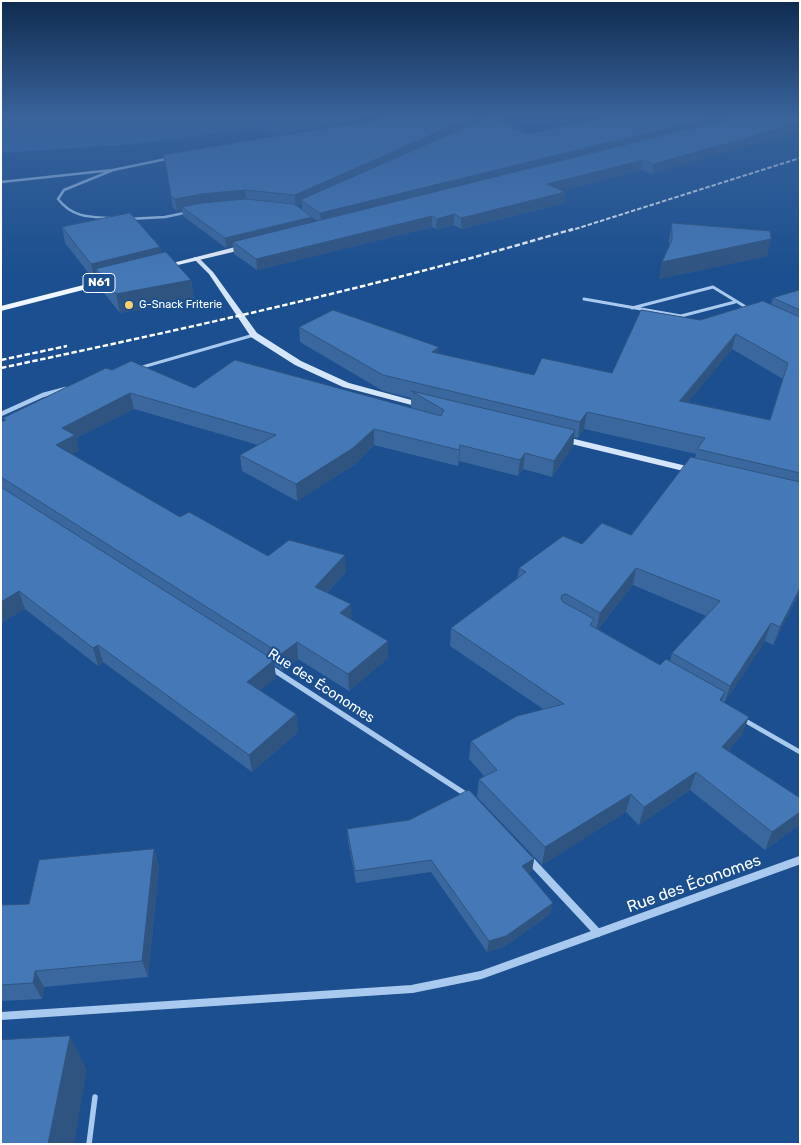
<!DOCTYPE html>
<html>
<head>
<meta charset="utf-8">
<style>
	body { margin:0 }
	#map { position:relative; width:801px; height:1145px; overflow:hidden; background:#1b4f8f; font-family:Rubik,sans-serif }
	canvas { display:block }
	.frame { position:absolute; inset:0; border:2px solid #fff; pointer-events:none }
</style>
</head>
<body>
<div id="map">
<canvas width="801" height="1145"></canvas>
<div class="frame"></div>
</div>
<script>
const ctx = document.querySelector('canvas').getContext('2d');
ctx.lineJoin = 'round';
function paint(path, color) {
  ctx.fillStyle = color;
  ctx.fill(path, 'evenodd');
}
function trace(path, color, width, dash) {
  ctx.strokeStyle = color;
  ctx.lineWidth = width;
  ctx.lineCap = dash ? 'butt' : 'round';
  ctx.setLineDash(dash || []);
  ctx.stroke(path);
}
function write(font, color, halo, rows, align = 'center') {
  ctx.font = font + ' Rubik,sans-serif';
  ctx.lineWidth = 4;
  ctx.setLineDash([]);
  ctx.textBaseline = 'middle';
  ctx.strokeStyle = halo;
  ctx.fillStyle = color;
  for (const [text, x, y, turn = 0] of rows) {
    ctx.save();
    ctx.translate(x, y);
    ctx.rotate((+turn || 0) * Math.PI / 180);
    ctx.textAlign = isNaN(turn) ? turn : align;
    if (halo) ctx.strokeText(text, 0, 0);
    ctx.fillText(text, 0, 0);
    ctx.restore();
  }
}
paint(new Path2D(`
	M1,117H376L275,135L263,127L134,144L1,153Z`), '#2e69ad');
trace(new Path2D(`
	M744,720L800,752`), '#a9c9ee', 4.5);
trace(new Path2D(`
	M89,1144L95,1097`), '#a9c9ee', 5.5);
trace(new Path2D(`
	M491,122L501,117
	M1,182L113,170L171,158
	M110,218C88,217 72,217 58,199L64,190L113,170
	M128,219L165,217L189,212`), '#a9c9ee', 2.5);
trace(new Path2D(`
	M584,299L681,316L735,302
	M632,308L713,287L749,309
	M139,368L254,335`), '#a9c9ee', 3);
trace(new Path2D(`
	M1,414L43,395L66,389`), '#a9c9ee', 4.5);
trace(new Path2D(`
	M271,668L467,795`), '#a9c9ee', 5.5);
trace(new Path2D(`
	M529,859L598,933
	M1,1016L412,989L481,975L800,860`), '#a9c9ee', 8);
paint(new Path2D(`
	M194,257H198L213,272L257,333L301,361L349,383L426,404L427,406L423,408L343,387L295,365L251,337L209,274L194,259Z
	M562,436L699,469L700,471L696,474L559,441L558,439Z`), '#d6e6fa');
paint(new Path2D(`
	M251,243H254V247L161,269L157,267Z
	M115,277L119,279L118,281L1,311V306Z`), '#f0f6ff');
trace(new Path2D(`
	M569,231L800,158`), '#fff', 2, [4.5, 2]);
trace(new Path2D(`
	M1,360L67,346
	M1,368C193,327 385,285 573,229`), '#fff', 2.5, [5.5, 2.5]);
paint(new Path2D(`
	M800,117L652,174L641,170L561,191L565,192L564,203L461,229L454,225L436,229L432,227L257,270L234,254L233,246L226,248L183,216L182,210L177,211L173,208L164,155L483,120L527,134ZM302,204V210L297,206ZM312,218L317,221L312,223Z
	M672,223L767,256L659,279L662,262L669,246V240Z
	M62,227L160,247L161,253L191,280L194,299L120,313L100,288L98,280L95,281L65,243Z
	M800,290V592L773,645L765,641L724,703L742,735L728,751L800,798V824L765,850L690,790L639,825L626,812L542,865L477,797L479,779L484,776L469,759L471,741L543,709L450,646L451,628L517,579L519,568L582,544L631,535L695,458L696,454L584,429L578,438L574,437L573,446L552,477L523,469L518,476L459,461L458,466L374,445L354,465L297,501L242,471L240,455L258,445L134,409L76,438L79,451L72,454L180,517L268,556L346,572L327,593L388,658L349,691L298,659L283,671L274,665L276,678L260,690L296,714L298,732L252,772L103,662L98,666L25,609L1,623V422L4,421L3,418L112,370L194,388L414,409L411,407V398L383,391L300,342L299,327L438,354L534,375L612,373L700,320L771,305L773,298ZM732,349L783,379L770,420L688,402ZM633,585L706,616L672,653L670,661L660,665L598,629Z
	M347,829L534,859L532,871L528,873L553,903L550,914L504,947L487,952L431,872L356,883L348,841Z
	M154,849L159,866L148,977L44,987L42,999L1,1001V905L29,904Z`), '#3a679d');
paint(new Path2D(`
	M471,117H483V122L301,200L302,204L295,207V195Z
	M713,117H747L321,224L320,213Z
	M800,123V131L652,174L653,164Z
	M643,160L641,170L546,195L547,184Z
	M245,190L246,202L182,207V210L177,211L175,199L201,194Z
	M565,192L564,203L461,229V218Z
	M454,214V225L436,229L437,219Z
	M432,216V227L257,270L256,259Z
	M312,217L313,226L233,242V246L226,248L225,238Z
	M771,239L767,256L659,279L662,262Z
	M160,247L163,263L96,269L98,280L95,281L91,264Z
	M191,280L194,299L120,313L116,294Z
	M736,334L732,349L676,417L680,401Z
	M439,347L438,363L432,352Z
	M130,393L134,409L76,438L79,451L60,461L56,445L62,428Z
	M587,412L584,429L578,438L580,422Z
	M374,429V445L354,465L297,501L296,484Z
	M575,430L573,446L552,477L554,461Z
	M460,445L459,461L458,466L459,450Z
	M525,453L523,469L518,476L520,460Z
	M345,555L346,572L316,604L315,587Z
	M636,568L633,585L596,631L600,613Z
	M800,588V592L773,645L780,627Z
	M19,591L25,609L1,623V602Z
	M351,604L352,621L340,613Z
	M771,623L765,641L724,704L730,686Z
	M388,641V658L349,691L348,674Z
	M297,642L298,659L283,671L281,654Z
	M98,645L103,662L98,666L93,648Z
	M274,660L276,678L249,699L247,682Z
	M725,692L719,710L720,700Z
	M296,714L298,732L252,772L249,755Z
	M749,717L742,735L716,765L722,747Z
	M696,772L690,790L639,825L644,807Z
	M631,794L626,812L542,865L545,847Z
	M800,812V824L765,850L772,832Z
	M154,849L159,866L148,977L142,961Z
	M534,859L532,871L520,878L522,866Z
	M553,903L550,914L504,947L487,952L489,941Z
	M35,971L44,987L42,999L33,983Z
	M70,1036L87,1070L74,1144H48Z`), '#305480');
const building = new Path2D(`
	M391,117H471L295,195L245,190L201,194L175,199L171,196L164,155Z
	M489,117H491L527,134L606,117H713L320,213L301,200Z
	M737,117H800V123L653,164L643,160L547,184L565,192L461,218L454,214L437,219L432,216L256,259L233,242Z
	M245,199L294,204L312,217L225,238L182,207L202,203Z
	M130,213L160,247L91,264L62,227Z
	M672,223L770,231L771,239L662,262L672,240Z
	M166,252L191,280L116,294L96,269Z
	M800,290V310L773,298Z
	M763,301L800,317V473L697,449L705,438L587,412L580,422L383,375L299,327L333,310L439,347L432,352L534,375L542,358L612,373L641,310L700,320ZM736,334L788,363L770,420L680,401Z
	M235,360L441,416L444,410L411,391L575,430L554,461L525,453L520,460L460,445L459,450L374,429L353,448L296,484L240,455L276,435L130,393L62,428L75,435L56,445L180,517L189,512L268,556L289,540L345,555L315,587L351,604L340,613L388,641L348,674L297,642L281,654L1,477V422L6,420L3,418L106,368L112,370L131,361L194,388Z
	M691,457L800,482V588L780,627L771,623L730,686L672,653L720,601L636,568L600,613L566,594L562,595L561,598L563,602L594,619L590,625L660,665L666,659L725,692L720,700L749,717L722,747L800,798V812L772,832L696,772L644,807L631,794L545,847L479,779L497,770L471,741L517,716L564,704L451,628L526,572L519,568L563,536L582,544L602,523L631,535Z
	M1,487L274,660L247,682L296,714L249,755L98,645L93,648L19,591L1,602Z
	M469,790L534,859L522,866L553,903L506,936L489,941L431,860L355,871L347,829L409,820Z
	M154,849L142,961L35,971L33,983L1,985V905L29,904L39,860Z
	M70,1036L48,1144H1V1040Z`);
paint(building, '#4478b7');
trace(building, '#305480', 1);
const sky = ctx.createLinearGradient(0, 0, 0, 277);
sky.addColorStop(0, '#0f2b4f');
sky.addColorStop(0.42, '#39639b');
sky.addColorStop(1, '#39639b00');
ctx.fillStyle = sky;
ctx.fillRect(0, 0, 801, 277);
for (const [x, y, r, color] of [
	[129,305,5,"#ffd166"]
]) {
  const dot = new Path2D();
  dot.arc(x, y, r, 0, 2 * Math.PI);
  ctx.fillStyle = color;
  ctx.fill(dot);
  trace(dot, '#1b4f8f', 2);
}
write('11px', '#fff', '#1b4f8f', [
	["G-Snack Friterie",139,305]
], 'left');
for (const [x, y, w] of [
	[99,283,32]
]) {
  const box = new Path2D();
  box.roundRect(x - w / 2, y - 9.5, w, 19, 4);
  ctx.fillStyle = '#1b4f8f';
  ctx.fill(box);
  trace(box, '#fff', 1);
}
write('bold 12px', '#fff', null, [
	["N61",99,283]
]);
write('14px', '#fff', '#1b4f8f', [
	["Rue des Économes",321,686,33]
]);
write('16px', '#fff', '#1b4f8f', [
	["Rue des Économes",694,884,-20]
]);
</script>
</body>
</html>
